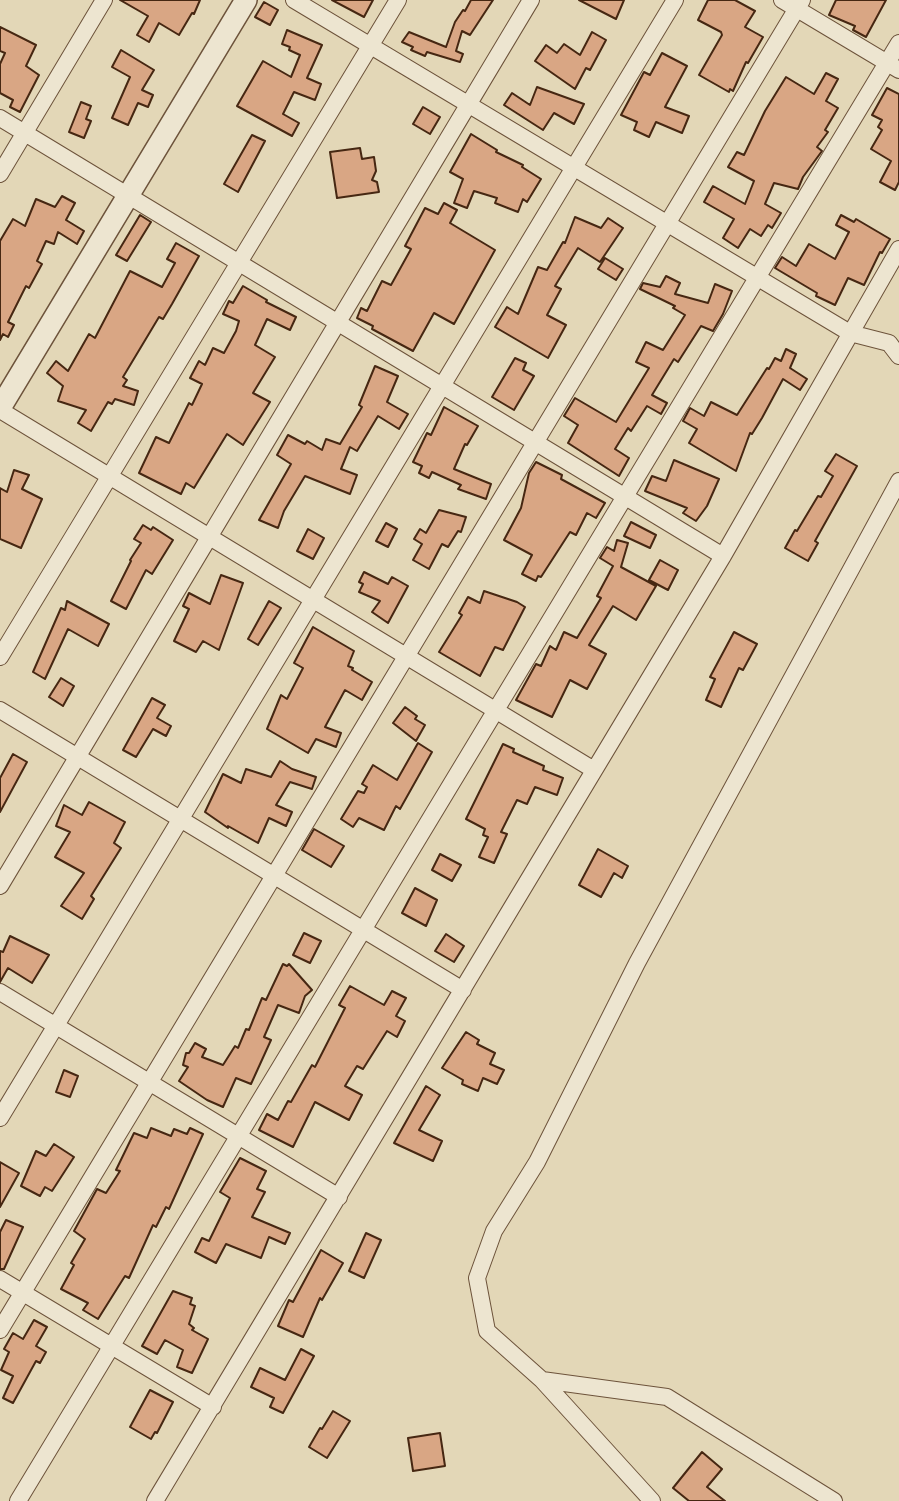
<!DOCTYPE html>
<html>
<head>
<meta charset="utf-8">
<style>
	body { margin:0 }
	canvas { display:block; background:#e3d7b7 }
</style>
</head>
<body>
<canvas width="899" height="1501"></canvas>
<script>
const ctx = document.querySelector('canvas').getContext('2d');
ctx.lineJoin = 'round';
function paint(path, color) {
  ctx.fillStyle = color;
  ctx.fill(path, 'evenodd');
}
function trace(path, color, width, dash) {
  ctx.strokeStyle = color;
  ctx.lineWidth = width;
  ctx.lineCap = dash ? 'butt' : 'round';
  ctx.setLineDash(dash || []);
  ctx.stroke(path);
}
const building = new Path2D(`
	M120,0H200L194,14L192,13L179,35L159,23L149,42L137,35L148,16Z
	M332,0H373L364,17Z
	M471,0H493L470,35L462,31L456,51L463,54L460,62L427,52L425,56L411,50L413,47L402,42L409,32L446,47L455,22L463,10L465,11Z
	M579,0H624L616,19Z
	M708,0H735L755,11L745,27L763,37L748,63L746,62L733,91L730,89L729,92L699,75L722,35L721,32L698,20Z
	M836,0H886L866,37L853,30L855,26L829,15Z
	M264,2L278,10L270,25L255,17Z
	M0,27L36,45L26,66L39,75L20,112L10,107L13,100L0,93V64L5,53L0,51Z
	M287,30L322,45L307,78L321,84L315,100L294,92L283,114L299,123L292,136L237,106L263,61L291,77L300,55L289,50L290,47L282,44Z
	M592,32L606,40L590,70L586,68L575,89L535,61L546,45L557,53L564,44L580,55Z
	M121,50L154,70L142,90L153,95L148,107L138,103L128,125L112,118L130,77L112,67Z
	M662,53L687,66L665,107L689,116L682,133L656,122L649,137L634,130L637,122L621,115L644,72L650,75Z
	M826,73L838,79L826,101L838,108L825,130L828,132L817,147L822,151L803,177L798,189L774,183L765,204L781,213L772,228L768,225L761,236L750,229L738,248L723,238L734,219L704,202L713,186L745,204L754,181L728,167L737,152L744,155L765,111L786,77L814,94Z
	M537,87L584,104L574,124L554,113L543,130L504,105L512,93L530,105Z
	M887,88L899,94V182L895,190L880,182L891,161L871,149L882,130L878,127L882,120L872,115Z
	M81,102L91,106L86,119L91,121L84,138L69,132Z
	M423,107L440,117L430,134L413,124Z
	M471,134L497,150L496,152L523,165L522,167L541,179L527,202L523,199L518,212L495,203L497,198L474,191L467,208L454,203L463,179L450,172Z
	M252,135L265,141L238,192L224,184Z
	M360,148L362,159L374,157L376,171L372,180L377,182L379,192L337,198L330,152Z
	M62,196L75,203L66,220L84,231L77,244L58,232L54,244L46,241L37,261L42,264L29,288L26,286L8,322L14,325L8,337L3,334L0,340V241L13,219L25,226L36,199L55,207Z
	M444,203L457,210L450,223L495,250L454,324L434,313L413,351L372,329L373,326L357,318L361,308L367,311L382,281L391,285L411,249L405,246L425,208L438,214Z
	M140,215L151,222L127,261L116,255Z
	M841,215L854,222L856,219L890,239L882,253L880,252L864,285L848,278L835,305L816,296L817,293L775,268L782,257L796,266L809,244L835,259L849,232L836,225Z
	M575,217L601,228L608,218L623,228L600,262L578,248L555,286L561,289L547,315L566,325L548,358L495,327L507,307L518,314L538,267L547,270L563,242L565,243Z
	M176,243L199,256L172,304L163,319L159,317L123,377L127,380L123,386L138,391L134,405L115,399L112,404L108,402L91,431L78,423L86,410L58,401L63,386L47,373L56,361L68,371L89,334L95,338L130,271L162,287L175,263L167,259Z
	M605,258L623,269L616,280L598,269Z
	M666,276L680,283L675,294L708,303L715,284L732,291L723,314L713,331L701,326L678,362L674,359L652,395L667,403L661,414L647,406L631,431L628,428L615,449L629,458L619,476L568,443L578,425L564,416L575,398L616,422L649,368L636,362L646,342L663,350L685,315L673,308L675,306L640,289L643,283L660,287Z
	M243,286L267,300L266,302L296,317L290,330L267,319L255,345L275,357L253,393L270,402L251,432L243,445L227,434L194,488L186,483L181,494L139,473L156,437L169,443L189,403L192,405L202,384L190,378L199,361L205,365L213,348L224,353L236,331L239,321L223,314L229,301L233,303Z
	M786,349L796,354L790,368L807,379L800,390L783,379L762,418L752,434L750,433L736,471L689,443L697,429L683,421L690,408L704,416L711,402L737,415L767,368L769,369L775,358L781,361Z
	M515,358L526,363L523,370L534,376L514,410L492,397Z
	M375,366L398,376L387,402L408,414L399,429L378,416L357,451L350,447L341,469L357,475L350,494L305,476L284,511L278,528L259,520L291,464L277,455L288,435L305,444L307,441L322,450L326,439L340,444L362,407L359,405Z
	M444,407L478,426L467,445L465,444L454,469L491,484L486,499L458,489L461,485L432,472L429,478L419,473L422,466L413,462L427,433L431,435Z
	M836,454L857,466L815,541L818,543L808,561L785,548L795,530L797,531L818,496L821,497L833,476L825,471Z
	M674,460L719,479L707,506L696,521L683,513L687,508L645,491L652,476L666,481Z
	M536,462L562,475L561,479L605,503L596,518L587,513L576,535L570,532L541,577L538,576L536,581L522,574L532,555L504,540L521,508L529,473Z
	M14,470L29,475L22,489L42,499L21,548L0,539V488L7,492Z
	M439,510L466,517L461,532L458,531L448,547L442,544L429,569L413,560L422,544L414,539L420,529L426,533Z
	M631,522L656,535L650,548L624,536Z
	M386,523L397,529L388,547L376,541Z
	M143,525L151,530L153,527L173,540L152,574L146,570L126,609L111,601L131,561L130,560L141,543L134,539Z
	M308,529L324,538L313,559L297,551Z
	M617,540L628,543L621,567L656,586L636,620L613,606L589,645L606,654L587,689L570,680L552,717L516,700L536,664L541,666L550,646L556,650L564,632L577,638L601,598L597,596L613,566L600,558L607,547L614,551Z
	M660,560L678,570L668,590L649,580Z
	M364,572L388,584L392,577L408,586L388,623L372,612L380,601L359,592L363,584L359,582Z
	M221,575L243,583L219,650L203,641L196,652L174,641L189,609L183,606L189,593L210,604Z
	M484,591L517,602L525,607L503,650L495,647L480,676L439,652L462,615L459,613L468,597L480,603Z
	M67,601L109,624L98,646L68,629L45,679L33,672L61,608L65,610Z
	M269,601L281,608L258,645L248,639Z
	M313,627L354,651L348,666L353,668L352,670L372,682L362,700L345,690L325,727L341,733L336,747L316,739L308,753L267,729L281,695L287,699L303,668L294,663Z
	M734,632L757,644L743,670L739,668L721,707L706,700L715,679L710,677Z
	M61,678L74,686L63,706L49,697Z
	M152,698L165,705L157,718L171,726L166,736L153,729L136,757L123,750Z
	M405,707L417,716L415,719L425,725L416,741L393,723Z
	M418,743L432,752L400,809L396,806L384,830L359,818L353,827L341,819L358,791L364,793L367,787L362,784L373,765L397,780Z
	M503,744L514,749L513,752L544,766L543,770L563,778L557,795L535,787L527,804L517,800L501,832L507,834L494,863L479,857L488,837L483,835L485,829L466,819Z
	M13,754L27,762L0,812V778Z
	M280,761L292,769L316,777L312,789L290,782L276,805L292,812L286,826L269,818L258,843L228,826V828L205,812L223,774L241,783L246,769L271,777Z
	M89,802L125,822L114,843L121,848L91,896L94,899L82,919L61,906L84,873L55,857L70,832L56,826L64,805L82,815Z
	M314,829L344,846L331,867L302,850Z
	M598,849L628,866L622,878L614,873L601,897L579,885Z
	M440,854L461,865L452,881L432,870Z
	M415,888L437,900L426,926L402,913Z
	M304,933L321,941L310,963L293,955Z
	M446,934L464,946L454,962L435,951Z
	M10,936L49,955L32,983L8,968L0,982V951L3,952Z
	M283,964L287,966L289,964L312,990L305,996L299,1013L278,1005L264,1037L271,1040L251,1084L236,1078L223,1107L207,1100L179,1081L188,1067L183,1065L186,1053H189L195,1043L206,1049L202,1057L223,1065L235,1046L238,1048L246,1029L249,1030L262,998L266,1000Z
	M350,986L384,1005L392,991L406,998L396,1016L405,1021L397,1037L387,1031L363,1069L357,1066L345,1086L362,1095L349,1120L315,1102L293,1147L259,1130L267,1114L278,1120L288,1101L291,1102L312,1065L315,1067L345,1008L339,1005Z
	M466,1032L479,1040L477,1044L495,1053L490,1064L504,1070L497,1084L483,1078L478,1091L462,1084L463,1080L442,1068Z
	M64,1070L78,1076L70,1097L56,1092Z
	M426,1086L440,1095L419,1130L442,1141L433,1161L394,1143Z
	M151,1128L171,1136L174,1129L187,1134L190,1128L203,1134L169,1209L166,1207L156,1227L153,1225L129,1278L125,1276L98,1319L83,1310L88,1303L61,1289L74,1265L71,1263L85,1239L74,1231L97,1189L106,1193L120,1171L116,1170L134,1133L147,1138Z
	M54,1144L74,1157L52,1191L45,1187L40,1196L21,1186L36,1151L46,1156Z
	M240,1158L266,1171L257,1189L265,1192L252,1217L290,1233L285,1244L269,1237L261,1258L226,1244L216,1263L195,1252L202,1238L209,1241L230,1198L220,1192Z
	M0,1162L19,1173L0,1207Z
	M6,1220L23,1227L4,1269H0V1232Z
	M366,1233L381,1240L364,1278L349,1271Z
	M321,1250L343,1263L322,1300L320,1298L303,1337L278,1326L289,1300L293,1302Z
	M173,1291L192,1298L190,1304L195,1306L189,1324L194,1328L192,1330L208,1339L192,1373L177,1367L183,1350L165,1340L157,1354L142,1346Z
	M34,1320L47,1327L36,1346L46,1352L40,1363L36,1361L13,1403L3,1398L13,1376L1,1370L9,1352L4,1349L13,1333L23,1339Z
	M301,1349L314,1356L283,1413L270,1407L274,1398L251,1387L260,1368L285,1380Z
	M150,1390L173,1402L157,1433L155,1432L151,1439L130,1427Z
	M333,1411L350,1421L327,1458L309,1447L320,1428L322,1429Z
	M440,1433L445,1466L413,1471L408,1438Z
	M702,1452L722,1469L707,1487L725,1501H689L673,1488Z`);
paint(building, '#d9a684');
trace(building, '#462712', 2);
const minor = new Path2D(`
	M294,0L850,333L889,343L899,356
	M782,0L899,70
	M0,118L723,556
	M0,174L104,0
	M0,410L594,770
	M0,657L398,0
	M0,710L463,990
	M0,886L531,0
	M0,992L339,1197
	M0,1118L675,0
	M0,1279L213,1407
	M0,1330L802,0
	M542,1380L667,1397L834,1501
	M18,1501L899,43
	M155,1501L723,556L899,249
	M652,1501L542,1380L487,1331L477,1278L494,1231L537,1162L637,963L899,481`);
const tertiary = new Path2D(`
	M0,408L246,0`);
trace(minor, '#6d533b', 18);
trace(tertiary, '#6d533b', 24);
trace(minor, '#ede5d0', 16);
trace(tertiary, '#ede5d0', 21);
</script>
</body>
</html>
